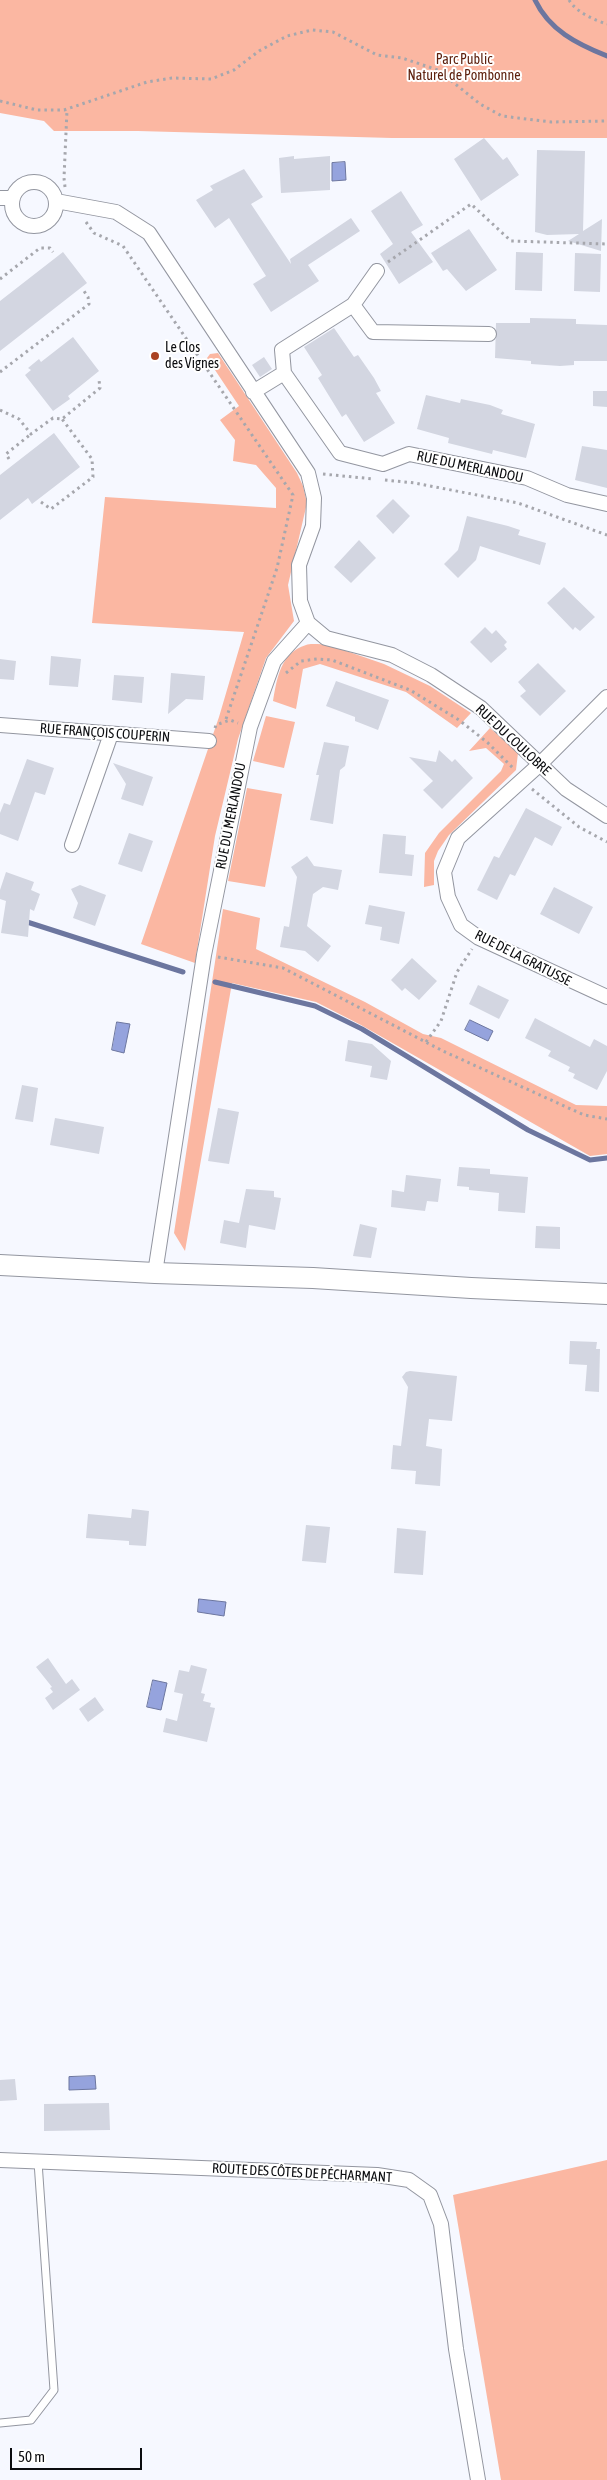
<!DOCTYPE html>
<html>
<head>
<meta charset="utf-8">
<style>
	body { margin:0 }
	#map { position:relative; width:607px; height:2480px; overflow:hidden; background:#f6f8ff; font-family:"Asap Condensed",sans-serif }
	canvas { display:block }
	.scale { position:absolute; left:10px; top:2448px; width:132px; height:22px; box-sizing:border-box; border:2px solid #0b0c0f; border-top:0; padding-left:6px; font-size:15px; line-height:18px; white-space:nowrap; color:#0b0c0f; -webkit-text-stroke:4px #fff; paint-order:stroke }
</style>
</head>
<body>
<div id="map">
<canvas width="607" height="2480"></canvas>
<div class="scale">50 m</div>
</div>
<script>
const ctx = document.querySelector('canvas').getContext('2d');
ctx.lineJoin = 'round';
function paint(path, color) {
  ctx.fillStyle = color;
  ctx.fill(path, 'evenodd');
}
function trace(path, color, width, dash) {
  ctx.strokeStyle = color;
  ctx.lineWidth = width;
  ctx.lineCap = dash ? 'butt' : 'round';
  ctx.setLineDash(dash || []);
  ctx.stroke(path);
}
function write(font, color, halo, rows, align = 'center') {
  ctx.font = font + ' "Asap Condensed",sans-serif';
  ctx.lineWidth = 4;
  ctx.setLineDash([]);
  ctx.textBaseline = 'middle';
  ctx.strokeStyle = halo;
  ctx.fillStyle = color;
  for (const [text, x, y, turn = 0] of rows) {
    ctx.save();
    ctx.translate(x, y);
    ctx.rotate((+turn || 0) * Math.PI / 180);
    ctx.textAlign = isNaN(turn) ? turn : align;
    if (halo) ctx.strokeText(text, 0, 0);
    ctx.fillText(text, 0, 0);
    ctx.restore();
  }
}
paint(new Path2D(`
	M0,0H607V138H392L138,131H54L44,121L0,113Z
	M218,353L297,473L303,486L307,503L288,585L294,621L266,658L238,739L215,836L195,963L141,944L219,717L244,632L92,623L105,497L276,508V488L256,465L233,461L235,440L220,420L239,406L207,358L210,354Z
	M326,644L384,664L430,686L471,713L457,728L406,692L320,664L303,669L296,709L273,701C277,679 280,653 306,645C311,643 320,645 326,644Z
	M266,716L295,722L284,768L253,761Z
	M490,728L518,753L516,770L449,835L438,851L434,861V885L424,887L425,853L439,833L501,771L504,764L486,748L469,751Z
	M247,788L282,794L265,887L228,881Z
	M223,909L260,918L256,949L365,1002L423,1034L441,1038L576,1105L607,1106V1154L590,1156L361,1025L316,1002L232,983L185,1251L174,1233Z
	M607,2160V2480H501L453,2195Z`), '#fbb7a2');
const water = new Path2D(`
	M345,162L346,180L332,181V163Z
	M470,1020L493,1031L488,1041L465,1030Z
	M117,1022L130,1024L124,1053L112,1050Z
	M199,1599L226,1602L224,1616L198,1612Z
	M153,1680L167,1683L161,1710L147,1707Z
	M95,2076L96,2089L69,2090V2077Z`);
paint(water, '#95a3dd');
trace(water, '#6c769f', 1);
trace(new Path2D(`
	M535,0C549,30 577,44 607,56
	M24,921L183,972
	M215,982L315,1006L362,1029L528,1130L590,1160L607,1158`), '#6c769f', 5);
paint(new Path2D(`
	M484,138L503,160L507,157L519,175L481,201L454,159Z
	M537,150L585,151L583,231L602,219L601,251L568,241L579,234L547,235L535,232Z
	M294,156V159L330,156V190L281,193L279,158Z
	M244,169L263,197L251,204L291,264L290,259L351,218L360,231L308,265L319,281L271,312L253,284L266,276L229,218L215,228L196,200L213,190L210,186Z
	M401,191L423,225L411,232L433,262L399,284L380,254L393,244L371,211Z
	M469,229L497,270L466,291L447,269L443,271L431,253Z
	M63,252L87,283L0,351V301Z
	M516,252L543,253L542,291L515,290Z
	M575,253L601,254L600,292L574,291Z
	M530,318L576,319V324L607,325V361H574V365L560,366L531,364V361L495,358L496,323H530Z
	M334,328L354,357L358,355L374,378L381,391L376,393L395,423L364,442L346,414L342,417L318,378L322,375L304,347Z
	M73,337L99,371L68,396L70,399L53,411L25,375L31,370L28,368L39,359L41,362Z
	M264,357L272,369L260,377L252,365Z
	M593,391H607V407L593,406Z
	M426,395L460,403L461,399L490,405L503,410L501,414L535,424L526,458L493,450L492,454L448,443L449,438L417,429Z
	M54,433L80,467L32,504L28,498L0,520V475Z
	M582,446L607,450V488L575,480Z
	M393,499L410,516L393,534L376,516Z
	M467,516L508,526L520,530L518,535L546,543L540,565L480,546L476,560L458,578L444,564L458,550Z
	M359,540L376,558L351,583L334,567Z
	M564,587L595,617L580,631L575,627L573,630L547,603Z
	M485,627L492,634L496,630L507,642L504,645L507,649L491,663L470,642Z
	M51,656L81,659L78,687L49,685Z
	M0,659L16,661L14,680L0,679Z
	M538,663L566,691L540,716L520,696L526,691L518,682Z
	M171,673L205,676L203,700L186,699L168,714Z
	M114,675L144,677L142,703L112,700Z
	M336,681L389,700L378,730L355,721V717L326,706Z
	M324,742L349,746L345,766L340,770L333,824L310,820L319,775H316Z
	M439,750L452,762L455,759L473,778L442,809L423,790L433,781L409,757L436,762Z
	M27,759L54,768L45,795L35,792L18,841L0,834V813L4,803L10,805Z
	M113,763L153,777L143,806L121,799L126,784Z
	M526,808L562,827L552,846L535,837L515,876L510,874L497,900L477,890L494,856L499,858Z
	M129,833L153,841L142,872L118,864Z
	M383,834L406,836L405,854L414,855L412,876L379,873Z
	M307,856L314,866L342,870L338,890L323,887L313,894L307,926L331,946L318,962L305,951L280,947L284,926L289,927L297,877L291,867Z
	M6,872L34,882L31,890L40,894L34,911L30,909L28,937L1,933L6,901L0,899V890Z
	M80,885L106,895L95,926L73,918L78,903L71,889Z
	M554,887L593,907L579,934L540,914Z
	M369,905L405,912L399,944L380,940L382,927L365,924Z
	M412,958L437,981L419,1000L405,988L402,991L391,980Z
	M478,985L509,1000L499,1019L469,1004Z
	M535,1018L590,1047L594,1039L607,1046V1071L597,1090L573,1078L575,1074L568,1071L570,1067L548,1056L551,1051L525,1038Z
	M348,1040L372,1044L391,1061L387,1080L370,1077L372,1066L345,1061Z
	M22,1085L38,1088L33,1122L15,1119Z
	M218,1108L239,1112L229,1164L208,1161Z
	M55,1118L104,1127L99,1154L50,1145Z
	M459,1167L490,1169V1174L528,1177L525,1213L498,1211L499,1193L469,1190V1187L457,1186Z
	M406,1175L441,1179L438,1202L427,1201L425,1211L391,1207L392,1190L404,1192Z
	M246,1189L274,1191V1197L281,1198L275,1230L249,1225L246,1248L220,1243L224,1220L239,1223Z
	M360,1224L377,1228L371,1258L353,1256Z
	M536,1226L560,1227V1249L535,1248Z
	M570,1341L597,1342L596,1349H600L599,1392L585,1391L587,1365L569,1364Z
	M410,1371L457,1376L452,1421L429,1419L426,1446L442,1449L440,1486L415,1484L416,1471L391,1469L393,1445L401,1446L408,1387L402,1377L406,1372Z
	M132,1509L149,1511L146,1546L129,1545V1541L86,1538L88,1514L131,1518Z
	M306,1525L330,1527L326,1563L302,1561Z
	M397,1528L426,1531L423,1575L394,1573Z
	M48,1658L66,1684L72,1679L80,1690L53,1710L45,1698L53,1692L50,1688L52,1687L36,1667Z
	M191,1665L207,1669L201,1693L205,1694L203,1701L211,1703L210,1707L215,1708L207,1742L163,1732L166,1718L177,1721L183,1694L174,1692L179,1670L189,1672Z
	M95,1697L104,1710L88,1722L79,1709Z
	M15,2079L17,2100L0,2101V2080Z
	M109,2103L110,2130L44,2131V2104Z`), '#d3d6e1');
const service = new Path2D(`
	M0,2423L31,2420L54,2390L38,2162`);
const minor = new Path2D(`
	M12 204a22 22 0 1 1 44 0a22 22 0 1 1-44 0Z
	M0,198H13
	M56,201L116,212L149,233L308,473L314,498L313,526L299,565L300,601L308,623
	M353,305L377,271
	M284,373L340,453L383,464L409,454L527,478L567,495L607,504
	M253,392L284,373L282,350L353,305L373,332L489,334
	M308,623L326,638L392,655L431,675L481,708L566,789L607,816
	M607,697L539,765L458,838L444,872L448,897L461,925L479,938L607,997
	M0,725L209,741
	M72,845L111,734
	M155,1273L204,955L250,727L274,661L308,623
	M0,2160L377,2175L409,2180L430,2195L441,2224L456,2349L478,2480`);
const secondary = new Path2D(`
	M0,1265L155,1273L313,1278L471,1288L607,1294`);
trace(service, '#9396a0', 9);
trace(minor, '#9396a0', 16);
trace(secondary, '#9396a0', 22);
trace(new Path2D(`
	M569,0C576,12 594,20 607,24
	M0,101L37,110H64L147,82L172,78L211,79L234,70L259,51L287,36L312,30L333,32L377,55L402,58L438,70L480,104L502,116L551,122L607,121
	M65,187L64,178L67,110
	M86,222L94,233L123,246L293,495L277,568L225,722
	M388,262L471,204L511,241L607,244
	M0,279L40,248H50L53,252
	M0,372L89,304L88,297L84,291
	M0,410L19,419L31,434L53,418L62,419L100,388L99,380
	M9,459L6,454L31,434
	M323,474L374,479
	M385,480L415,483L518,503L607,535
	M41,502L51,509L93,477L92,459L62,419
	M286,673L301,661L317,659L332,660L410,690L459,720L488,743L513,768
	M215,728L216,725L230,720L238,723
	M532,789L579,827L607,842
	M218,957L283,968L443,1051L584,1115L607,1119
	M426,1042L441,1021L457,972L472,949`), '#a6a7ad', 3, [2.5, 4]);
trace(service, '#fff', 7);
trace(minor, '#fff', 14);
trace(secondary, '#fff', 20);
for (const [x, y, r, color] of [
	[155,356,5,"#aa4221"]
]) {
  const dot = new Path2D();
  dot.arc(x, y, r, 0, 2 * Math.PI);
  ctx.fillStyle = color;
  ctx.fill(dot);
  trace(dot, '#fff', 2);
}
write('14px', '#5e210e', '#fff', [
	["Parc Public",464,60],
	["Naturel de Pombonne",464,76]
]);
write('14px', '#0b0c0f', '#fff', [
	["Le Clos",165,348],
	["des Vignes",165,364]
], 'left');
write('14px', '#0b0c0f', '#fff', [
	["RUE DU MERLANDOU",470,467,12],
	["RUE FRANÇOIS COUPERIN",105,733,4],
	["RUE DU COULOBRE",513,740,43],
	["RUE DU MERLANDOU",231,816,-79],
	["RUE DE LA GRATUSSE",523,958,27],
	["ROUTE DES CÔTES DE PÉCHARMANT",302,2173,3]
]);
</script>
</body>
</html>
